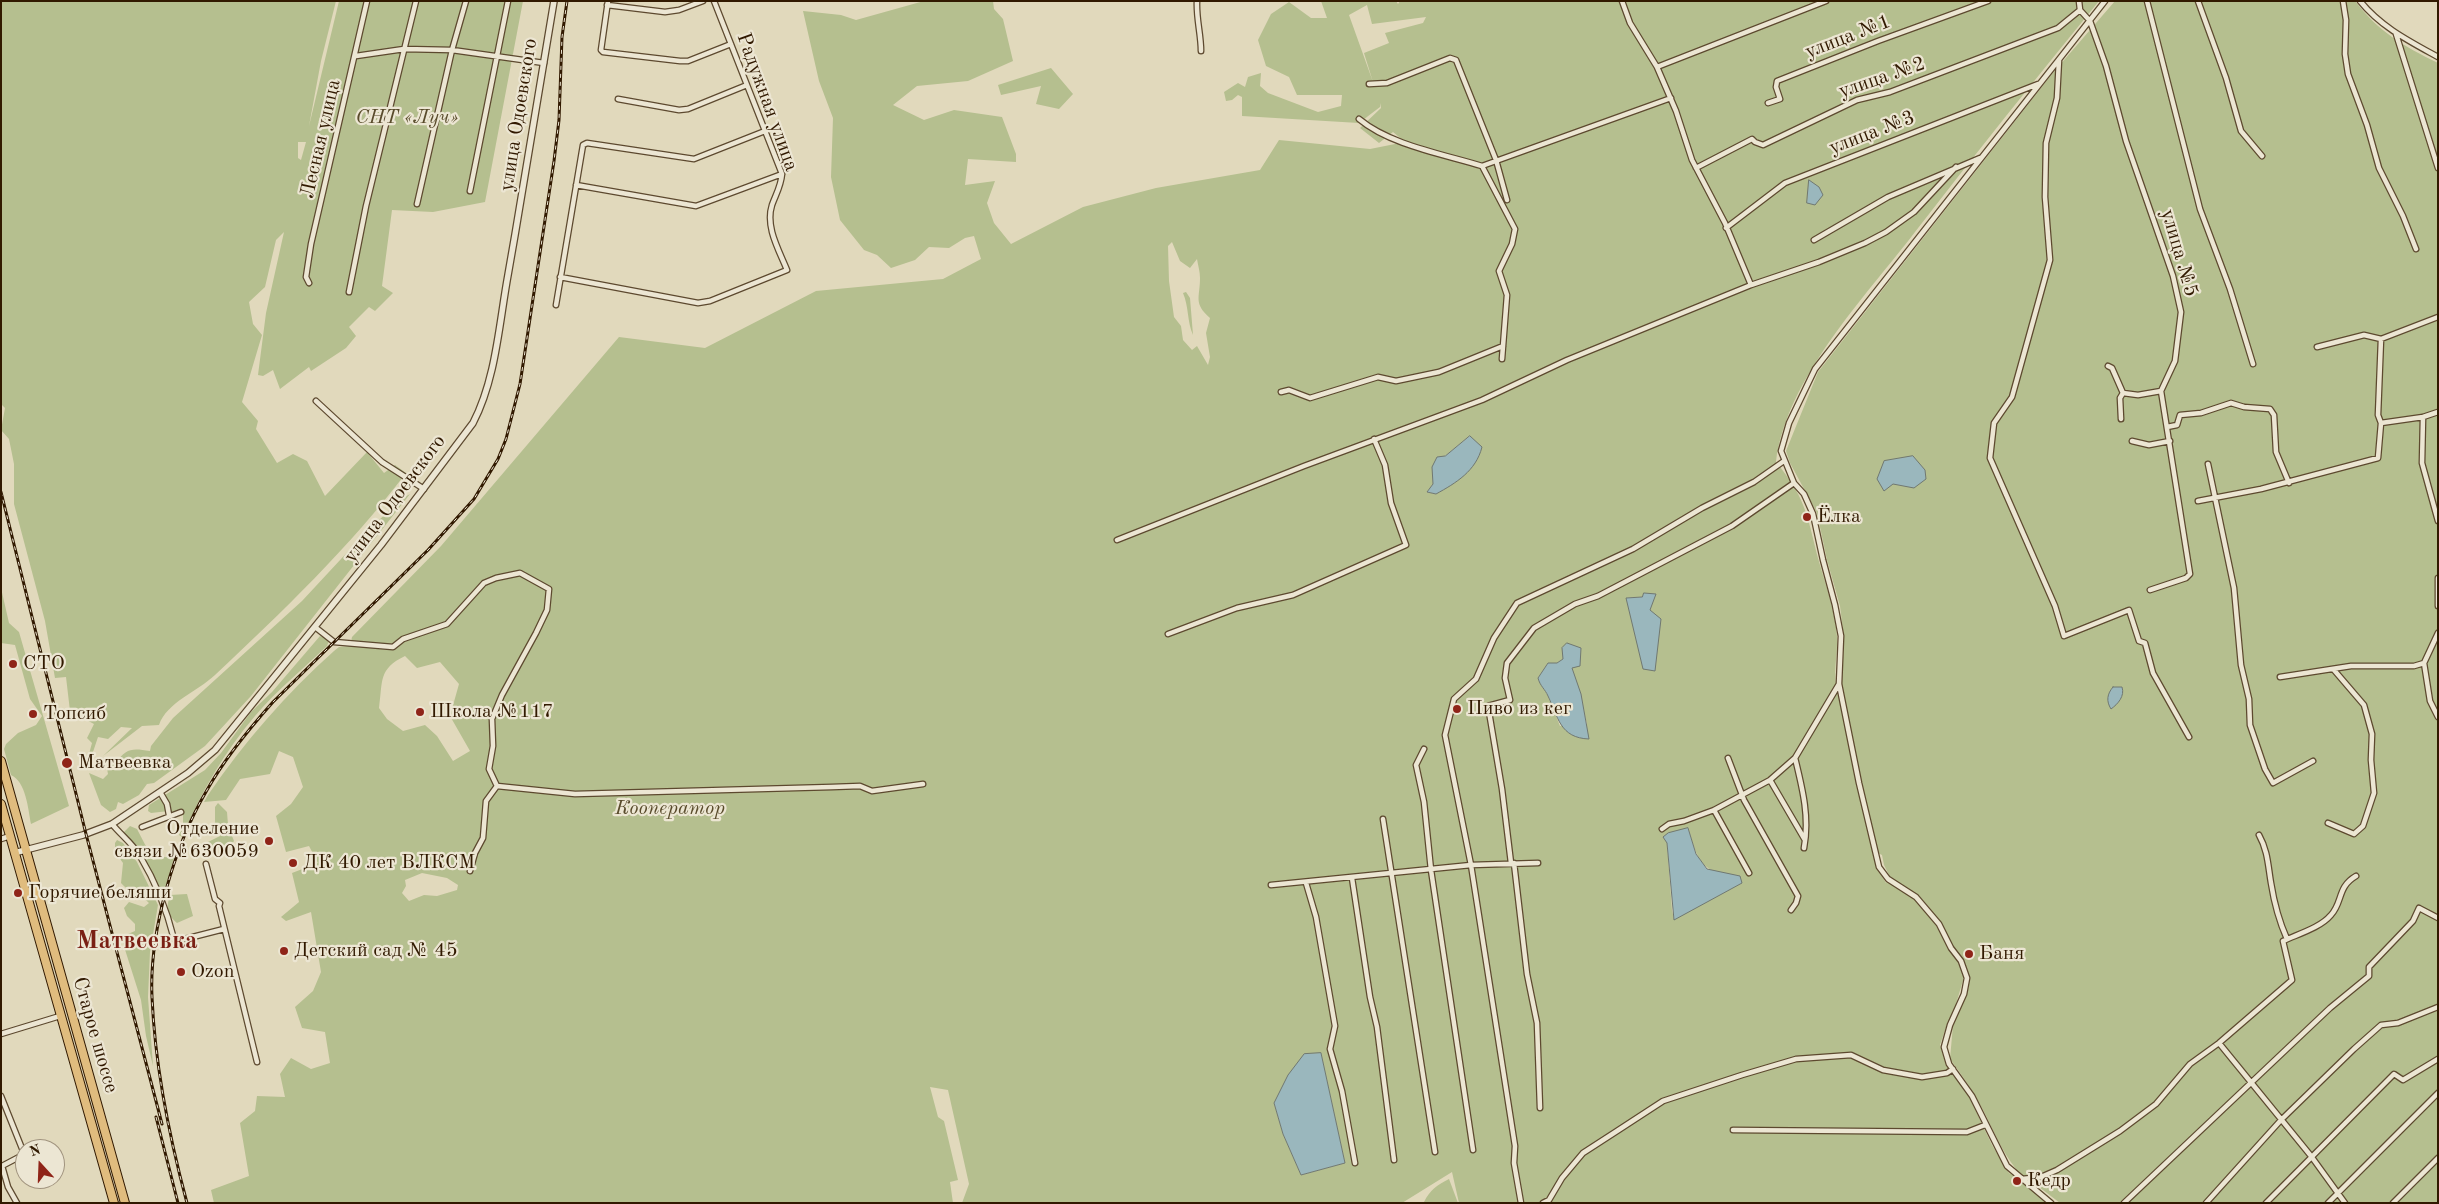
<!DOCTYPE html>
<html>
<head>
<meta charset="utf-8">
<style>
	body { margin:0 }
	#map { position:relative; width:2439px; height:1204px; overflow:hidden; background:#e1d9bc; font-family:"Old Standard TT",serif }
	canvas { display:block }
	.frame { position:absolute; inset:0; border:2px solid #311900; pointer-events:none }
	.north { position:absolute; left:15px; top:1139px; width:50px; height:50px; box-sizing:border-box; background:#ece6d3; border:1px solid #a1947f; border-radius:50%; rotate:340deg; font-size:14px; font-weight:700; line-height:20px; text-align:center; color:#311900 }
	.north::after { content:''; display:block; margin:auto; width:18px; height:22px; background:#8f2418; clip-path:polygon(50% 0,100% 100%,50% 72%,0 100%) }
</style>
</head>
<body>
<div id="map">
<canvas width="2439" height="1204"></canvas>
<div class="frame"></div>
<div class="north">N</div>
</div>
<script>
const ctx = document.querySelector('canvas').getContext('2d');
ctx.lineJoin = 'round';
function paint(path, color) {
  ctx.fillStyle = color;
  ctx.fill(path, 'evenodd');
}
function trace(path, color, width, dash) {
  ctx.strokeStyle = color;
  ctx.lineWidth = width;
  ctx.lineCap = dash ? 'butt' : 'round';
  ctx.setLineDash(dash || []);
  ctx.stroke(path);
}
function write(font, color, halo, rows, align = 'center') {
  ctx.font = font + ' "Old Standard TT",serif';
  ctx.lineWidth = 4.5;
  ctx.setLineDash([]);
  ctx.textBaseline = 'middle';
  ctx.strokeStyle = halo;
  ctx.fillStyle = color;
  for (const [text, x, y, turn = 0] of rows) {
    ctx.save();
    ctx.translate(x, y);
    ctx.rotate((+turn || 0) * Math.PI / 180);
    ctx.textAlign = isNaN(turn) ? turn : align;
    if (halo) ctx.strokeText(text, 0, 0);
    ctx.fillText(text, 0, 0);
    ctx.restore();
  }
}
paint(new Path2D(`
	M1,1H336L321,61L309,126L339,1H523L485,202L433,212L392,210L382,286L393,293L375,311L369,307L349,327L356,336L346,348L311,371L309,367L280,389L273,370L263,376L258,375L266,313L284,232L276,240L265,287L249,302L253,324L262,335L242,402L258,421L256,429L277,463L293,454L307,461L325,496L367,452L384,473L395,465L406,473C350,547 282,612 215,675C197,692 167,702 159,725L142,726L103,756L132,728L121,727L108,739L98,737L92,755L89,754L92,743L87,738L94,724L70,711L66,677L55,678L45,621L14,504V464L9,439L1,430L5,408L1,404ZM298,142H306L301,160L298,158Z
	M924,1H993L994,9L1003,19L1013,61L968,81L917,86L893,105L924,120L954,110L1002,117L1016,154V162L968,159L965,185L995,181L987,203L994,223L1011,244L1083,207L1156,188L1260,170L1279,140L1370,149L1405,142L1393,132L1379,143L1360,128L1381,108L1380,103V107L1359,123L1242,116V97L1238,95L1232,100L1226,101L1224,92L1238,83L1245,87L1248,77L1261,73L1260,86L1268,93L1318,112L1341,106L1342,95H1297L1289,77L1266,66L1258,40L1271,14L1289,2L1311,18H1327L1321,1H1396L1398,4L1400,1H2099C2037,77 1975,154 1915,232C1865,297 1786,379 1776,462C1809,502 1807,519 1820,565C1827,589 1835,612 1837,636C1838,655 1832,674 1838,693L1842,678L1844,638L1840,606L1827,560L1817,513L1790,463L1786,451L1818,372L2052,74L2115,1H2355C2379,32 2403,46 2438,63V1203H2060L2039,1187L2035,1191L2048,1203H1459L1452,1172L1402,1203H962L969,1184L948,1090L930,1087L938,1117L944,1121L958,1180L950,1182L953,1203H214L211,1190L249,1176L240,1123L255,1111L257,1096L285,1097L280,1074L291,1058L311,1069L330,1063L325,1032L302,1028L295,1007L313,991L321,972L311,912L286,921L281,917L299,902L292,873L318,863L309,846L286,852L276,816L291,804L303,787L293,757L279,751L270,774L240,779L226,800L204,802L208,795C245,741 286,694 334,651L339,647L350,646L352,637L441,546L619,337L705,348L816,291L943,279L981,259L974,236L965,238L949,248L929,247L915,260L891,268L877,255L864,250L840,220L831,177L833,118L819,81L803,11L841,15L856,20ZM1367,5L1372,24L1426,17L1423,23L1385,33L1389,43L1364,53L1373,82L1349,15ZM1172,242L1180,261L1190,268L1197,259C1198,265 1200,272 1200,278C1200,298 1193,303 1210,318L1206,333L1210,357L1208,365L1197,346L1192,350L1183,340L1181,326L1174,317L1169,281L1168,246ZM1470,436L1436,494L1427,492L1433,484L1445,456ZM1642,597L1650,610L1630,608L1627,598ZM405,656L417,668L440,662L459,684L450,716L470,751L453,761L437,736L425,725L403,731L387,719L379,708C383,681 378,669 405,656ZM1563,659L1572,668L1587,724L1560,726L1547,694L1538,678L1548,663H1557ZM1688,828C1700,869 1702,867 1741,883L1674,919L1672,910L1667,843ZM1872,850L1882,855L1884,865L1890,877L1886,883L1876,866ZM422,873L447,878L458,885L457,890L437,896L424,895L409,901L402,893L406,886L405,880ZM1919,896C1934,911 1942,927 1952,945C1962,962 1978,982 1962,1002L1956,1004L1964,977L1958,962L1948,948L1936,925L1916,902ZM1948,1021V1024L1953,1025L1950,1059C1962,1075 1973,1091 1982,1108C1993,1129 2001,1150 2016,1169L2013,1175L2009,1173L1992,1145L1964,1086L1946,1065L1940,1045ZM1321,1054L1345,1163L1301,1175L1283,1134L1274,1103Z
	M1051,68L1073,94L1059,109L1036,104L1041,86L1001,95L998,85Z
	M1186,292L1190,298L1193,335C1187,322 1189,307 1183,293Z
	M410,494L251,696L205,746L154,783L147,784L139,795L123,804L118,802L116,809L110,812L101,805L89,773L103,779L108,774L106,763H116C126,748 132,748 150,751L151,746L173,718L302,601L367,531L403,498Z
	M1,588L9,623L19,632L69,806L31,824C28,808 26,782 11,775L4,749L6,744L18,733L36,725L42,716L30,699L15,645L1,643Z
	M320,636L327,638L329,641L327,646C303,669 277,690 255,716C224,752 201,793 182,837L179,835L183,827V811L170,814L169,811L151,813L148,811L149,805L205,770L221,753L251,712L272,692Z
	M218,803L227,812L228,825L215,828V807Z
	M130,826L137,829L153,860L165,857L174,858L163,895L148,865L123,833Z
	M223,831H230L234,841L228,849L208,847V842L220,836Z
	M117,840L123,843L137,862L158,905L150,952L148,997L153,1066L146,1036L141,1000L121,937L135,931V924L127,916L124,908L129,902L144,907L149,903C141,894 129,893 121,883L123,863L115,852V843Z
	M187,894L193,916L177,923C166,913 166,909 170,895Z
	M1449,1179L1458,1203H1411L1424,1202C1430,1190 1437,1185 1449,1179Z`), '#b5bf8f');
const water = new Path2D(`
	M1809,180L1819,187L1823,195L1815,205L1807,203Z
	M1470,436L1482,447C1476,471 1456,483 1436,494L1427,492L1433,484L1432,467L1437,457L1445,456Z
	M1913,456L1925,470L1926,479L1914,488L1893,484L1884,491L1877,479L1884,461Z
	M1644,593L1656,594L1650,610L1661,619L1655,671L1643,669L1626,598L1642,597Z
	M1567,643L1581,648L1580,666L1572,668L1581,694L1589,739C1560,738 1558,717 1548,696C1545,689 1540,686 1538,678L1548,663H1557L1563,659L1562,648Z
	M2113,687H2122C2125,696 2118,704 2111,709C2106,701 2107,694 2113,687Z
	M1688,828L1696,854L1707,869L1740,876L1742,883L1674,920L1667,843L1663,837L1668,833Z
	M1321,1053L1345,1163L1301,1175L1283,1134L1274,1103L1288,1075L1304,1054Z`);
paint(water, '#9ab7bd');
trace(water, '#707871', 1);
const minor = new Path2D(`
	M608,1L601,50L603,52L680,61H688L731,44
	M1197,1C1196,18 1201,34 1201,51
	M1622,1L1630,23L1657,67L1676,111L1692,160L1725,223L1751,285
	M2079,1L2080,10L2090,21L2106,66L2126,141L2173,276L2181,312L2175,361L2161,391L2190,574L2186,578L2150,590
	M2147,1L2200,209L2230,289L2253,364
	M2198,1L2226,78L2241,131L2262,156
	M2343,1L2346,20L2345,54L2348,74L2367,125L2379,168L2403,216L2416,249
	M2360,1C2381,27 2409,41 2438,57
	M607,5L665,12L679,10L703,1
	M2396,34L2438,168
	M356,56L404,49L452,50L544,63
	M2059,60L2057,98L2046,143L2045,197L2050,260L2012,397L1994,423L1990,458L2055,606L2064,636L2129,610L2139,641L2145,643L2153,673L2189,737
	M1657,67L1826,1
	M1369,84L1387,83L1450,58L1456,60L1496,160L1507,200
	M618,99L679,110L688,109L747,85
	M1768,103L1780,99L1776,87L1777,81L1878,41L1988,1
	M1359,119C1390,145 1443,154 1482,166L1515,229L1512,244L1499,271L1507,295L1502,359
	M1482,166L1671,98
	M1696,168L1752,139L1755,142L1763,145L1857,100L1890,92L2058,28L2080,10
	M576,185L696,206L782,174
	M470,191L508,1
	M417,204L452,50L466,1
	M1726,228L1785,183L2038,84
	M1814,240L1888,197L1980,158
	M560,277L698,303L710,301L787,270C779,250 765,227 772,205C776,194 781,186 782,174L714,1
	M309,283L306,277L311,244L367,1
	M349,292L366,206L416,1
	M556,305L583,145L587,143L694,159L765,131
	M2381,339L2378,415L2381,423
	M2317,347L2364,335L2381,339L2438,317
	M2108,366L2112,368L2123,393L2138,395L2161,391
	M1281,392L1289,390L1310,398L1378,377L1396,381L1439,372L1503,346
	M316,401L382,462L424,489
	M2423,417L2422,463L2438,521
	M2121,419L2120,398L2123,393
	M2167,427L2177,425L2180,415L2201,413L2231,403L2244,407L2270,409L2274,415L2276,452L2289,483
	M2132,441L2149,445L2170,441
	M2208,464L2234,588L2241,665L2249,699L2250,725L2265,769L2273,783L2313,761
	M2198,501L2261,489L2378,458L2381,423L2423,417L2438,412
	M1117,540L1304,466L1482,400L1567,360L1751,285L1819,262L1865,243L1886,232L1914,212L1956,167
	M2438,578V606
	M315,627L334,642L393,647L403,639L447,624L484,583L496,578L520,573L549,589L547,610L536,633L502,695L492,719L493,746L489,769L497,786L486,801L483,838L475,853L470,871
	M2438,633L2424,663L2430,701L2438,717
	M1168,634L1237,608L1293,595L1406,545L1391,503L1385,465L1374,439
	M2280,677L2351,666H2414L2424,663
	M1424,749L1416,765L1424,802L1431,870L1473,1150
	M1728,758L1744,800L1798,896L1796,903L1791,910
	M1795,758C1802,787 1810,817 1804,848
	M1770,780L1805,840
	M497,786L575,794L832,787L860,786L872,791L923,784
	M160,792L167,804L169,815
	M1714,810L1749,873
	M1383,819L1435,1152
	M2328,823L2354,834L2363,826L2374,793L2371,760L2372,734L2364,705L2334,670
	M112,824C121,835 133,844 140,856C155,881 167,911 174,939L181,940L224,929
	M142,827L181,812
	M1662,829L1669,824L1684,821L1714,810L1770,780L1795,758L1839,684
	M2259,835C2268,851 2268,866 2271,883C2274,902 2279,921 2287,939
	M1,839L10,836
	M1511,863L1502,789L1488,706L1510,700L1505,678L1507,663L1534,628L1575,604L1598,596L1732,526L1794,483
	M1514,863L1527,974L1537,1023L1540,1108
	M206,864L215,899L220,903L219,906L257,1062
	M1352,878L1370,997L1377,1027L1394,1160
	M1306,883L1316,917L1335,1026L1330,1049L1342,1091L1355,1163
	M1271,885L1471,865L1445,735L1454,699L1476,679L1494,638L1517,603L1633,549L1702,508L1754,482L1784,461
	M1,1034L60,1016
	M2219,1043L2311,1156L2345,1203
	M1,1096L23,1151L21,1156L2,1166L8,1187L17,1203
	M1733,1130L1967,1132L1985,1125
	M2022,1179L2041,1177L2057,1170L2120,1131L2156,1104L2190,1064L2219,1043L2292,980L2283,941C2298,934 2320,928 2331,915C2343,902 2337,887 2356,876
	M1521,1203L1514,1163L1515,1146L1471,865L1538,863
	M1543,1203L1549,1200L1562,1178L1583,1153L1617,1131L1663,1101L1742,1075L1796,1059L1851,1055L1883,1070L1922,1077L1947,1073L1953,1069
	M2051,1203L2007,1166L1972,1096L1949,1064L1944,1047L1950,1025L1964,994L1967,978L1961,961L1951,948L1939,924L1916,897L1888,879L1879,867L1859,783L1839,684L1841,636L1835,605L1823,560L1813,514L1804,494L1794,483L1781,451L1789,423L1815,369L2105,1
	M2124,1203L2330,1008L2369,976V967L2413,921L2419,908L2438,918
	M2206,1203L2281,1120L2354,1049L2381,1025L2398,1023L2438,1007
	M2266,1203L2394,1074L2403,1080L2438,1059
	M2328,1203L2438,1093
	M2393,1203L2438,1158`);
const tertiary = new Path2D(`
	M14,853L83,835L112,824L188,773L215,750L381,545L473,423C496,379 499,324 508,275C524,184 539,93 554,1`);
const trunk = new Path2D(`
	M1,761L125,1203
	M1,804L114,1203`);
trace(minor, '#5d492f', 7);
trace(tertiary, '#5d492f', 8);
trace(trunk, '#311900', 10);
trace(minor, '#ece6d3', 4.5);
trace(tertiary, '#ece6d3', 5.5);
trace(trunk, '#e0bc7e', 8);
const rail = new Path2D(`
	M1,492L86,834L162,1124
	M156,1117L178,1203
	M187,1203C169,1136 155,1066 152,997C149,932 174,846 207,790C225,758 249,729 273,702L428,550L474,499L498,459L506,439L520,384L554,161L559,120L562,37L567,1`);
trace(rail, '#311900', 3);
trace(rail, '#ece6d3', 1, [4]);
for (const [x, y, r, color] of [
	[1807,517,5,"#8f2418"],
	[13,664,5,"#8f2418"],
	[1457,709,5,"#8f2418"],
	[420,712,5,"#8f2418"],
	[33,714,5,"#8f2418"],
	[67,763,6,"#8f2418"],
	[269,841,5,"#8f2418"],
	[293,863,5,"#8f2418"],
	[18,893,5,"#8f2418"],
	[284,951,5,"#8f2418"],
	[1969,954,5,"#8f2418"],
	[181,972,5,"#8f2418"],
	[2017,1181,5,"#8f2418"]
]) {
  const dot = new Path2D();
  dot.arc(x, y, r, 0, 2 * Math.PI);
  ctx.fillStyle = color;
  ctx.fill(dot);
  trace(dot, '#ece6d3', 2);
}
write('20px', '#311900', '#ece6d3', [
	["улица №1",1848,37,-21],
	["улица №2",1882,78,-19],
	["Радужная улица",767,102,70],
	["улица Одоевского",519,115,-81],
	["улица №3",1872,133,-21],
	["Лесная улица",321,139,-77],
	["улица №5",2179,253,74],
	["улица Одоевского",395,499,-53],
	["Старое шоссе",95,1035,74]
]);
write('italic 20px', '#594b2b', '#ece6d3', [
	["СНТ «Луч»",407,118],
	["Кооператор",670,809]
]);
write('20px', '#311900', '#ece6d3', [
	["Ёлка",1817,517],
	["СТО",23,664],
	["Пиво из кег",1467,709],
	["Школа №117",430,712],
	["Топсиб",43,714],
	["Матвеевка",78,763],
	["Отделение",259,829,"right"],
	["связи №630059",259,852,"right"],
	["ДК 40 лет ВЛКСМ",303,863],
	["Горячие беляши",28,893],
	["Детский сад № 45",294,951],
	["Баня",1979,954],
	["Ozon",191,972],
	["Кедр",2027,1181]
], 'left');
write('bold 25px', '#7a1f14', '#ece6d3', [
	["Матвеевка",137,941]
]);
</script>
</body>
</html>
